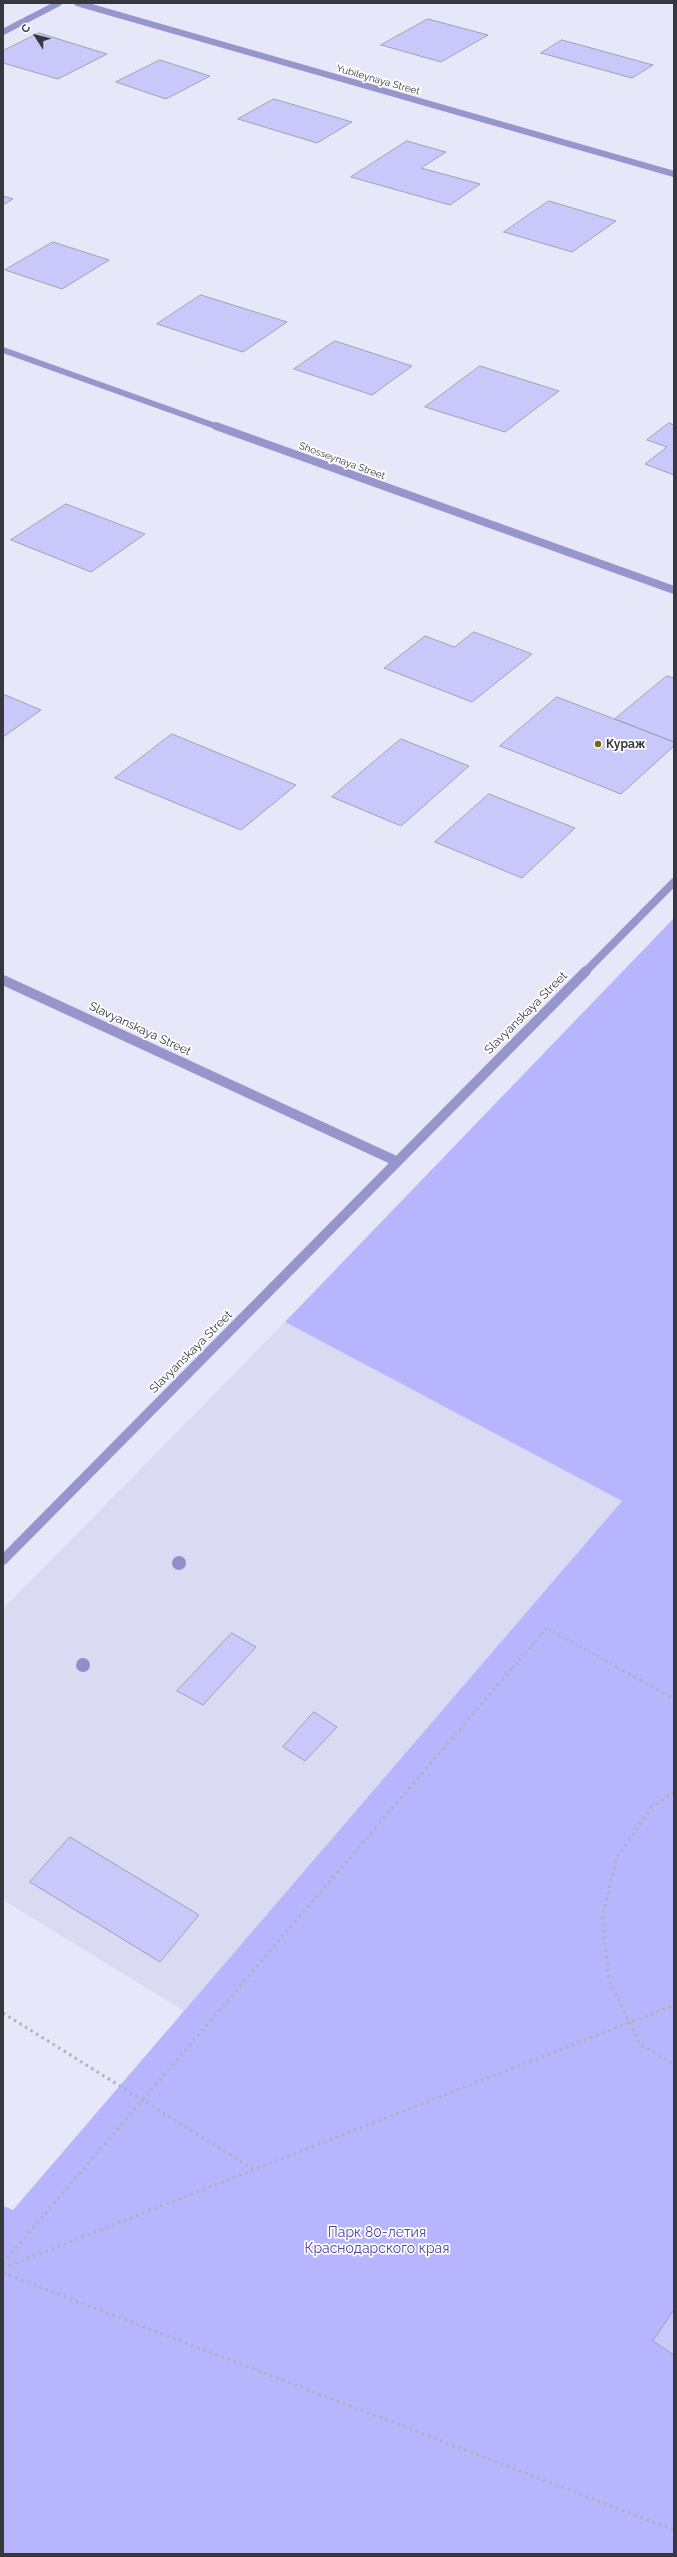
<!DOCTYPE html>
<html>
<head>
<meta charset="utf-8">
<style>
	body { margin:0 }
	#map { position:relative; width:677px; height:2557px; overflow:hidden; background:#e6e7f8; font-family:Raleway,sans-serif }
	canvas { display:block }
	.frame { position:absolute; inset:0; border:4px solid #37383e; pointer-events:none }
	.north { position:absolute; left:16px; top:16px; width:40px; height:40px; -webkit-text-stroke:3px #fff; paint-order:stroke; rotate:306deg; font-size:11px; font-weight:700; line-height:16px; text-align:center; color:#37383e }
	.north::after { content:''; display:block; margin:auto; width:14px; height:18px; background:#37383e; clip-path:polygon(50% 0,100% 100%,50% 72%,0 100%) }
</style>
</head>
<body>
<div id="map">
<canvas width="677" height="2557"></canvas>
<div class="frame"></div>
<div class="north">С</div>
</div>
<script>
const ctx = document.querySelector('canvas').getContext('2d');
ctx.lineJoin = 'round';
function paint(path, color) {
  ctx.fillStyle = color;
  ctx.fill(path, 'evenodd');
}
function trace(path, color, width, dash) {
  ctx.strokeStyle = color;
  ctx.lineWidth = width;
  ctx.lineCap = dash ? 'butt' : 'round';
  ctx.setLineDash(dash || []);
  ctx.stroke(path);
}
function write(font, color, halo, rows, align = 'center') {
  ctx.font = font + ' Raleway,sans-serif';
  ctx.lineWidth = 3.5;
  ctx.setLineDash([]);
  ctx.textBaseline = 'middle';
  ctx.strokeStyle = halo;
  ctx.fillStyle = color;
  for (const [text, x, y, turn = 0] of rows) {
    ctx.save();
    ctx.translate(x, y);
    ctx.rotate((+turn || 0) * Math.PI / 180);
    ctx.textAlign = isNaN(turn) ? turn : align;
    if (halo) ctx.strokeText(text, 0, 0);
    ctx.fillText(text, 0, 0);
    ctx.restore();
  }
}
paint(new Path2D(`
	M285,1322L622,1501L184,2011L3,1900V1609Z`), '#dadbf2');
paint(new Path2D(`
	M674,918V2554H3V2206L13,2210L622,1501L285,1322Z`), '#b7b5fd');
const building = new Path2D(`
	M428,19L488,35L441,62L381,45Z
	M39,33L107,54L58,79L3,63V51Z
	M562,40L653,65L632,78L541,53Z
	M160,60L210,76L166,99L116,82Z
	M274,99L352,122L317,143L238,119Z
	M407,141L446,152L421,168L480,184L450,205L351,177Z
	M3,196L13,199L3,205Z
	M549,201L616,221L572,252L504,232Z
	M53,242L109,260L62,289L5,270Z
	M201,295L287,322L243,352L157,324Z
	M335,341L412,366L372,395L294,369Z
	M480,366L559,391L505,432L425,407Z
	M669,423L674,425V475L645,464L667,447L647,440Z
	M66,504L145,534L91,572L11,540Z
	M474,632L532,654L472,702L384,668L425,636L454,647Z
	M667,676L674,678V742L615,719Z
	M3,694L41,710L3,737Z
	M557,697L674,742V746L621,794L500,746Z
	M172,734L296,785L241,830L115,778Z
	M401,739L469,766L401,826L332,797Z
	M489,794L575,828L522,878L435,842Z
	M232,1633L256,1647L203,1705L177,1691Z
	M314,1712L337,1727L305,1761L283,1747Z
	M70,1837L199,1915L160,1962L30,1882Z
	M674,2310V2355L653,2341Z`);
paint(building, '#c8c8fb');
trace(building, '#a0a1b1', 1);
trace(new Path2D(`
	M513,1668L547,1628L619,1668`), '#b0b1be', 2.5, [2, 3]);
trace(new Path2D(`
	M617,1667L674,1699
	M674,1792L652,1807L617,1857L602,1917L609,1980L640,2044L674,2065
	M3,2013L253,2169
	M3,2263L513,1667
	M3,2268L674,2005
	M3,2273L674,2530`), '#b0b1be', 3, [2.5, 4]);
trace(new Path2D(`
	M77,3L674,174
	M3,32L59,3
	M3,350L218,427`), '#9695cc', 6);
trace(new Path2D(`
	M216,426L674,590
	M585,972L674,882`), '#9695cc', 8);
trace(new Path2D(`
	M3,980L396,1161
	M3,1560L586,971`), '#9695cc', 10);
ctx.fillStyle = '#948dca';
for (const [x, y] of [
	[179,1563],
	[83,1665]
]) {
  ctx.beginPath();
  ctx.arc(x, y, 7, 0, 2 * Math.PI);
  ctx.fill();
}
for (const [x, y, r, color] of [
	[598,744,4,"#716902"]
]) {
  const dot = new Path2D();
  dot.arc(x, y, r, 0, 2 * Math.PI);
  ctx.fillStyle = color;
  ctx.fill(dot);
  trace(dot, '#fff', 1.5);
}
write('10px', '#37383e', '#fff', [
	["Yubileynaya Street",378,80,16],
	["Shosseynaya Street",342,461,20]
]);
write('bold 12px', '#37383e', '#fff', [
	["Кураж",606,744]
], 'left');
write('12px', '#37383e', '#fff', [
	["Slavyanskaya Street",526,1013,-45],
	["Slavyanskaya Street",140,1029,25],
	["Slavyanskaya Street",191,1352,-45]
]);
write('14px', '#5144a4', '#fff', [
	["Парк 80-летия",377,2233],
	["Краснодарского края",377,2249]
]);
</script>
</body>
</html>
